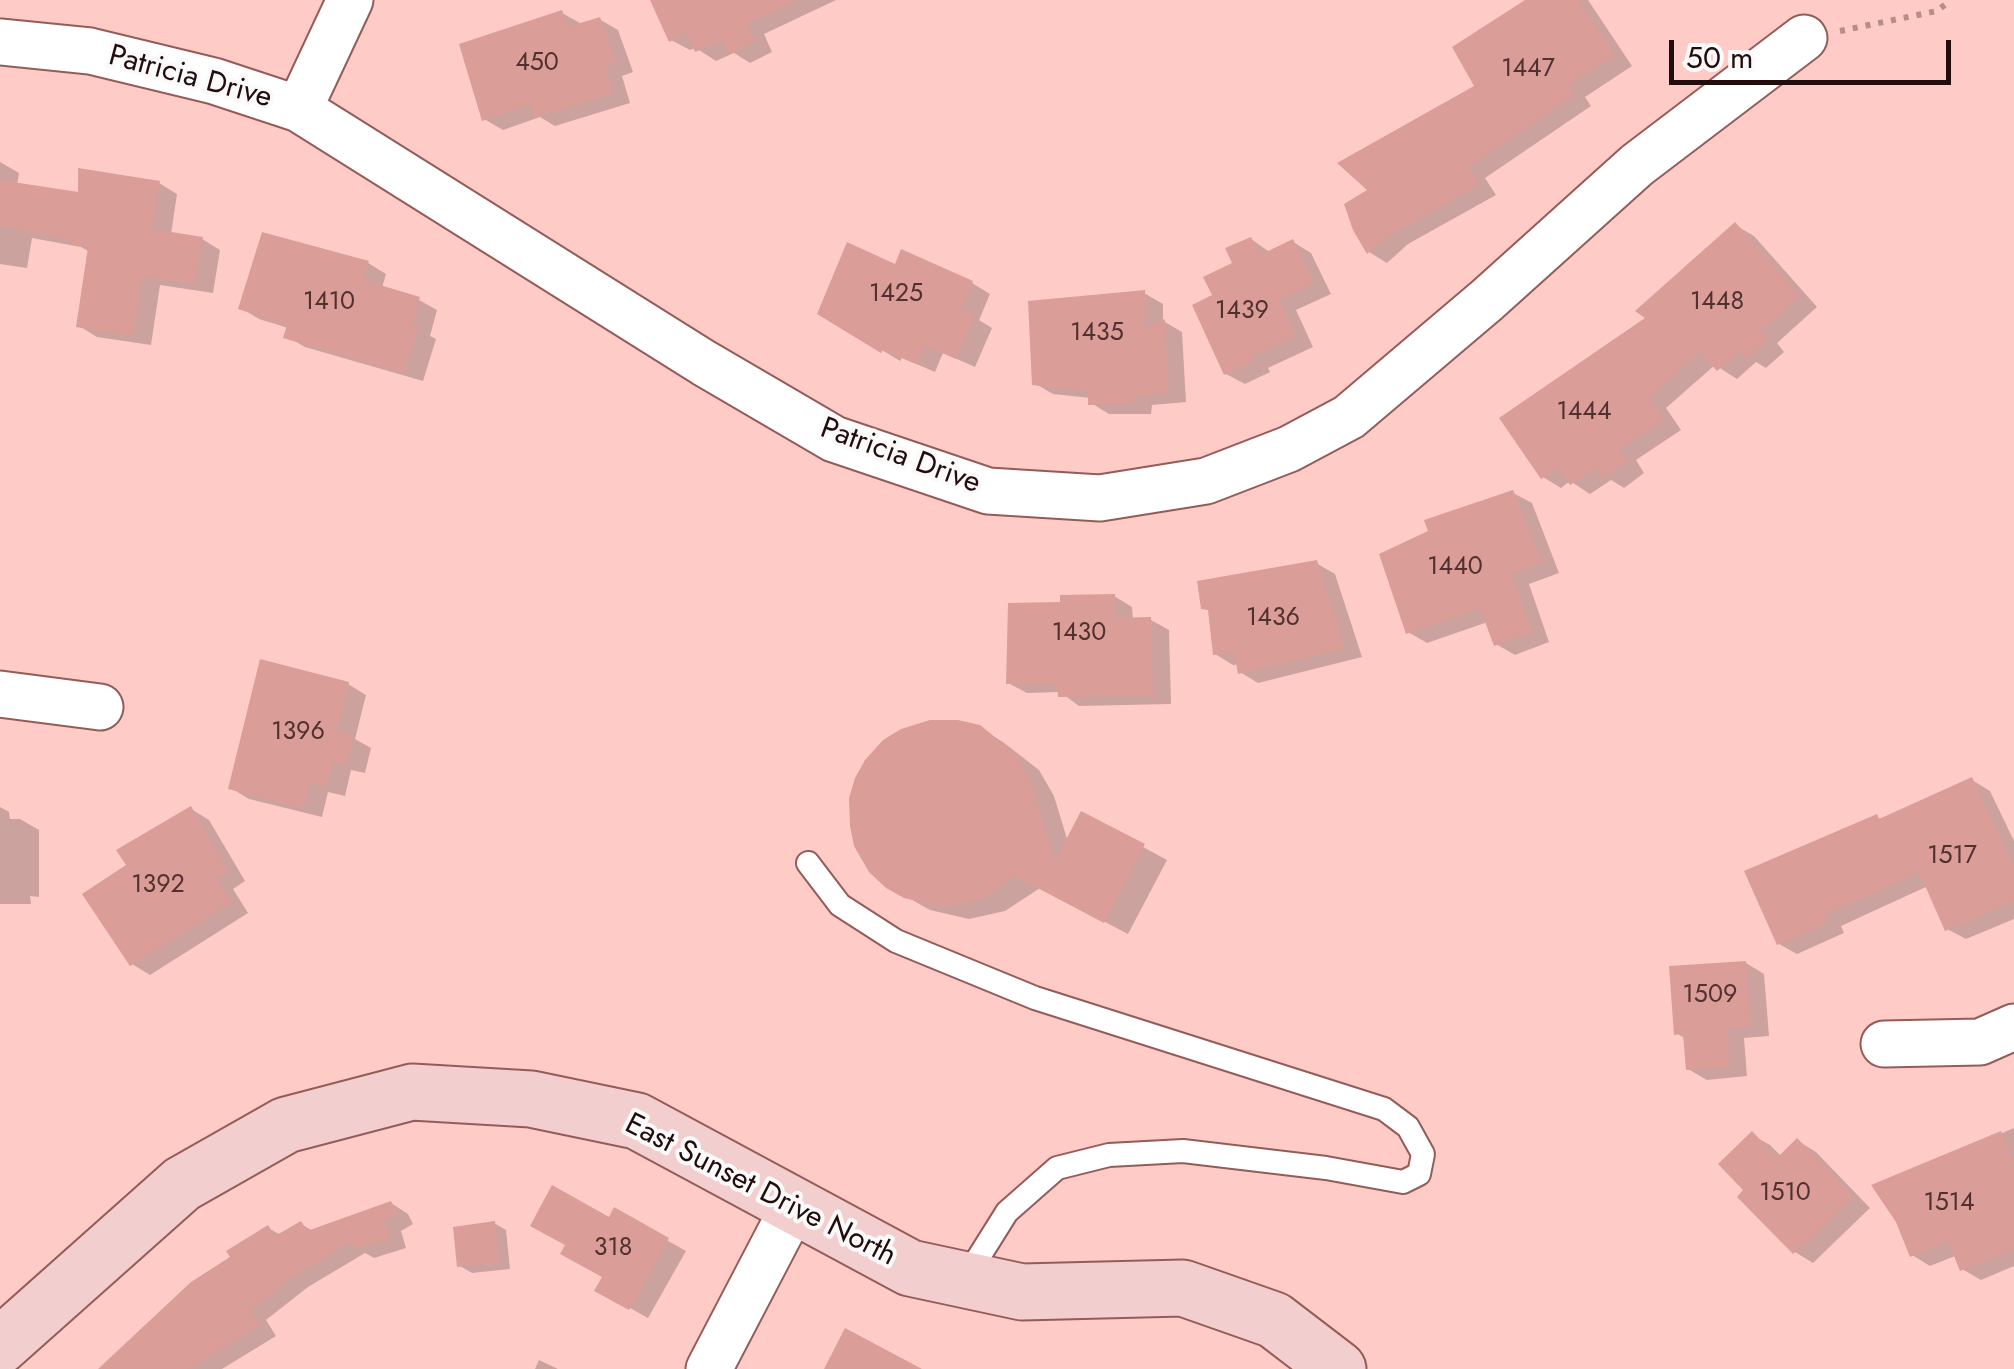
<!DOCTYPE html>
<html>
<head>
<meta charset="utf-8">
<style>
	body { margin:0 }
	#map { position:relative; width:2014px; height:1369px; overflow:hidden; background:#ffcbc7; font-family:Jost,sans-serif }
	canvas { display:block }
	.scale { position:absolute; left:1669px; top:40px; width:282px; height:45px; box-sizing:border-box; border:5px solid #220d0c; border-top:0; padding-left:12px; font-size:30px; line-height:35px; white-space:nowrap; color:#220d0c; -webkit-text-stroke:8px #fafafa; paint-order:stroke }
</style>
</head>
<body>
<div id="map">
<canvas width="2014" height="1369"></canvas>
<div class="scale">50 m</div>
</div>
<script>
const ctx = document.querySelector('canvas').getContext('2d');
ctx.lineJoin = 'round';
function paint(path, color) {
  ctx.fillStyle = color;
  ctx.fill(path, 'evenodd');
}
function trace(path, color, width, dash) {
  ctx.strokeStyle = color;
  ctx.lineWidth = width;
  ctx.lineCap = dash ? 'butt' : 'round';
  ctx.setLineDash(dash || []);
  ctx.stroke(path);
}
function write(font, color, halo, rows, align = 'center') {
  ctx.font = font + ' Jost,sans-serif';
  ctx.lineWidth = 8;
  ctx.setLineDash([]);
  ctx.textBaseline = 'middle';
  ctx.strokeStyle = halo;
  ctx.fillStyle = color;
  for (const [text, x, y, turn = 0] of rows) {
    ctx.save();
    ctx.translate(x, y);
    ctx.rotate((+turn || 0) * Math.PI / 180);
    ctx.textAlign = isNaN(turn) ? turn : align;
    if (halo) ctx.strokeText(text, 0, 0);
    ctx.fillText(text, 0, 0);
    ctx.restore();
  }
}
paint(new Path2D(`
	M653,0H836L764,34L772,52L750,63L734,53L716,61L696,48L690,50L671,40Z
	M1538,0H1588L1632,66L1585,97L1591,106L1485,178L1496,195L1408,244L1387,263L1369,252L1371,190L1477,87Z
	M562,13L580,23L599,19L618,30L633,72L622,76L630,103L555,126L540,117L503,130L484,119Z
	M0,162L19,173L17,185L80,195L159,183L177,194L171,234L202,239L220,250L213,293L160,285L151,345L97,337L79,326L90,252L81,247L32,238L27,268L0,264Z
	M1735,225L1754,236L1817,307L1777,343L1784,352L1766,368L1756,362L1737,379L1715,365L1666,408L1681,430L1636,460L1644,473L1624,488L1611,480L1590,494L1570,481L1561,488L1543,477L1650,318Z
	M1251,239L1271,253L1293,242L1311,253L1331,294L1296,310L1313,347L1268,368L1270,372L1245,384L1226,374L1215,296Z
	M368,263L386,274L382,288L419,300L437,310L430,336L436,339L423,381L305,347L286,336L288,328L259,319L241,308Z
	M896,267L972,283L990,294L979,320L992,328L975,367L943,353L935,372L902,358L900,361L820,313Z
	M1144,293L1163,304V321L1182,332L1186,402L1152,405L1151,414H1109L1091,403V398L1053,394L1034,383Z
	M1513,493L1532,503L1559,573L1529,584L1549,642L1515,655L1496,644L1488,622L1427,643L1408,632Z
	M1316,563L1335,574L1362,657L1258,683L1240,672L1239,664L1233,665L1215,654L1211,612L1203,607Z
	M1114,596L1132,607L1133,620H1151L1169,630L1171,704L1079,706L1060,692L1027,693L1008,683L1062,604Z
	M348,684L366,695L355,739L371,748L365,773L351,770L345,796L328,792L322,817L249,799L231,788Z
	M979,728L1003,742L1039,770L1054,796L1068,842L1082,814L1167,860L1128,934L1040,888L1005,911L969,919L930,910L887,886Z
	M1972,780L1990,791L2014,841V919L1966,939L1947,929L1928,886L1841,926L1844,933L1797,954L1779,944L1877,817L1882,820Z
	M0,807L9,812L10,819H20L39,830V897L30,896L31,904H0Z
	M191,809L209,820L245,881L233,889L248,913L150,975L132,964L130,865Z
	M1746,963L1764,974L1769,1036L1744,1038L1747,1076L1707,1080L1688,1069L1686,1039L1676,1033Z
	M2014,1128V1266L1981,1280L1962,1269L1955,1256L1930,1266L1912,1255L1898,1221L1875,1186Z
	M1752,1135L1770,1145L1782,1157L1798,1141L1816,1152L1870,1208L1813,1263L1795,1252L1747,1190Z
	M391,1203L408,1214L413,1224L401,1231L406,1248L374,1258L365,1253L308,1287L266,1320L276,1336L222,1369H102L268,1228L281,1235L301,1224L313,1231Z
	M615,1211L686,1251L648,1318L598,1290L605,1276L568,1245L610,1220Z
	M494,1223L506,1230L510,1269L472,1273L460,1266Z
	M539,1360L558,1369H535Z`), '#0003');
paint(new Path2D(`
	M650,0H797L747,23L755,42L730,54L723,40L695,52L687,33L669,42Z
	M1525,0H1578L1615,55L1568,86L1574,95L1468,167L1479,184L1390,235L1367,254L1353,230L1344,204L1367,190L1337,163L1474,86L1452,47Z
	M562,10L568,27L600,17L616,62L605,66L613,93L534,117L531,104L482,121L459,44Z
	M78,168L160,181L152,229L203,237L195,284L142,276L133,337L76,327L88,247L72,245L73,240L0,226V180L78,192Z
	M1735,222L1800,296L1760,331L1768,340L1746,359L1739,351L1717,371L1700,352L1649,397L1664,419L1619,449L1627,462L1603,479L1596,468L1570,485L1558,467L1541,479L1499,418L1645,318L1635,311Z
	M262,232L369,261L363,280L420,297L412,325L419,326L404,373L283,338L287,325L238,309Z
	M1251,237L1260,255L1293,239L1314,283L1279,299L1296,336L1251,357L1253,362L1224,375L1192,305L1212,295L1203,277L1232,263L1225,248Z
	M847,242L895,264L901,249L973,281L961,309L975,315L956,359L924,345L916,364L883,349L881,353L817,314Z
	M1145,290L1146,328L1165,319L1168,393L1134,396L1133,404L1088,405V391L1032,385L1028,301Z
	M1513,490L1542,563L1511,574L1532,632L1494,646L1480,608L1406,634L1379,554L1428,531L1424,520Z
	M1317,560L1345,648L1238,674L1234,652L1213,655L1208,610L1201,609L1197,581Z
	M1115,594L1116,618L1151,617L1153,695L1058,697L1057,683L1006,684L1008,603L1060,602V595Z
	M260,659L349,682L337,731L354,735L346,765L333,761L326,787L310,783L303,808L228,789Z
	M930,720H958L980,725L1016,754L1031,781L1055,861L1081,811L1145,844L1104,923L1015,876L981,899L944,907L904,898L886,888L869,872L854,846L850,826L849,798L855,778L865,760L883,740L901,729Z
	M1972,777L2014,867V901L1945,931L1919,872L1824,915L1827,923L1777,945L1744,871L1877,814L1879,819Z
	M191,806L228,871L216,878L232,902L130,966L82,894L126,865L116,850Z
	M1746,961L1751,1026L1727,1029L1730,1067L1686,1070L1683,1034L1674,1035L1669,966Z
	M1752,1131L1777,1158L1797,1138L1853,1196L1793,1254L1737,1197L1743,1190L1718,1164Z
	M2001,1131L2014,1163V1249L1960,1271L1948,1241L1910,1257L1896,1222L1871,1185Z
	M552,1185L609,1217L614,1207L669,1238L629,1310L594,1291L602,1277L560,1254L565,1245L530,1226Z
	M391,1201L397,1213L384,1221L390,1238L355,1249L352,1241L290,1278L250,1310L260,1325L189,1369H98L191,1282L230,1257L226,1251L268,1225L275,1236L301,1221L307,1231Z
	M495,1221L499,1263L457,1267L453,1227Z
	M845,1328L922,1369H824Z`), '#da9d98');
const lane = new Path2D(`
	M808,863L840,905L896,941L1035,998L1384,1109L1408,1127L1423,1154L1419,1174L1403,1182L1326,1168L1183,1151L1109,1155L1057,1168L1007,1212L965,1279`);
const street = new Path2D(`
	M0,42L90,51L214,81L299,109L704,363L834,439L988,491L1100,498L1206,481L1289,449L1349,417L1487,300L1637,165L1804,38
	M299,109L350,0
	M0,694L100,707
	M1884,1044L1980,1042L2014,1027
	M709,1369L794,1206`);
const secondary = new Path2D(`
	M0,1346L182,1184L286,1125L412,1092L531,1099L637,1121L910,1268L1022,1292L1183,1288L1274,1320L1338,1369`);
trace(lane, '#945c58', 26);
trace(street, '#945c58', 49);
trace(secondary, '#945c58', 59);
trace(new Path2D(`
	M1840,31L1937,11L1951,0`), '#b68d8a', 6, [5, 8]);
trace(lane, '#fff', 22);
trace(street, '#fff', 45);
trace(secondary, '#f2cfce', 55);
write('25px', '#50312f', null, [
	["450",537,64],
	["1447",1528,70],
	["1425",896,295],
	["1410",329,303],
	["1448",1717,303],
	["1439",1242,312],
	["1435",1097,334],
	["1444",1584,413],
	["1440",1455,568],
	["1436",1273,619],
	["1430",1079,634],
	["1396",298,733],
	["1517",1952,857],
	["1392",158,886],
	["1509",1710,996],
	["1510",1785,1194],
	["1514",1949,1204],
	["318",613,1249]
]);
write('30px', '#220d0c', '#fafafa', [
	["Patricia Drive",190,78,15],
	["Patricia Drive",900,457,20],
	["East Sunset Drive North",760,1191,27]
]);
</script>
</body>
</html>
